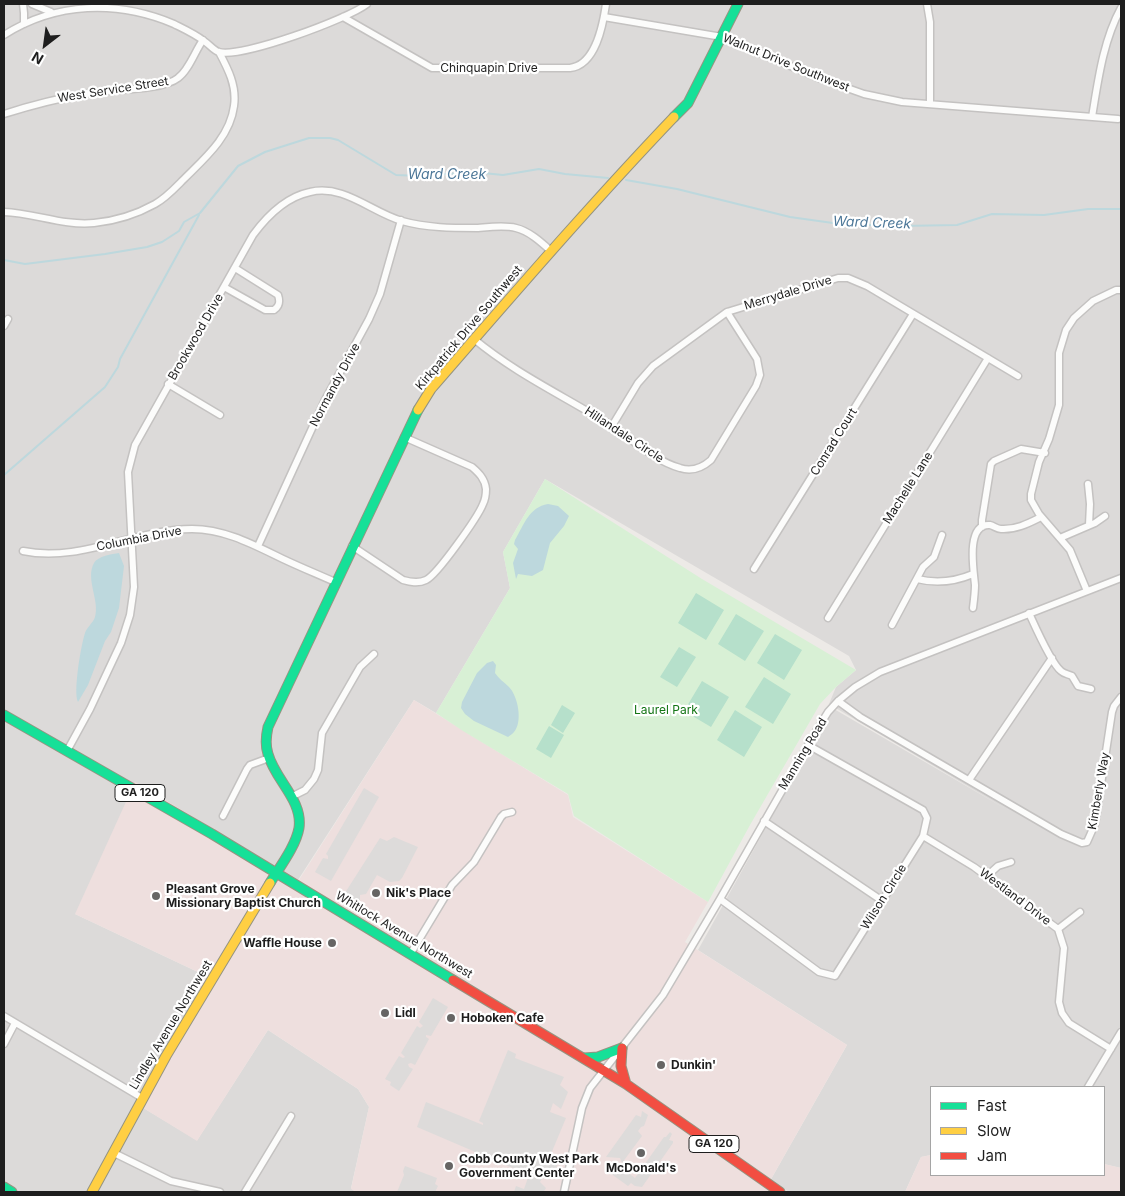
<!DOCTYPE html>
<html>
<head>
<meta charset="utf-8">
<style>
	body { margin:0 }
	#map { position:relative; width:1125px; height:1196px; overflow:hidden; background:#edeae7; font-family:Inter,sans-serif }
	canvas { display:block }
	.frame { position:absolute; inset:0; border:5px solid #1e1e1e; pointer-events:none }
	.legend { position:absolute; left:930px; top:1086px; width:175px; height:90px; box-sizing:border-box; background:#fff; border:1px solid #a5a5a5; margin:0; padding:6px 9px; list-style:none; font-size:15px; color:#1e1e1e }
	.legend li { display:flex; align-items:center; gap:10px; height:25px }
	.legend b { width:25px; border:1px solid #a5a5a5 }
	.north { position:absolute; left:20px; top:20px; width:50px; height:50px; -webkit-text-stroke:4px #fff; paint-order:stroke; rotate:210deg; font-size:14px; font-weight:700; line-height:20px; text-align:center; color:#1e1e1e }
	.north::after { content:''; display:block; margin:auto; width:18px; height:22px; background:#1e1e1e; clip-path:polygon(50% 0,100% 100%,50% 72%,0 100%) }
</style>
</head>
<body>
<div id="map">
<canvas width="1125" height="1196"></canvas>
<div class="frame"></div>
<ul class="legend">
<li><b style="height:6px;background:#16e098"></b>Fast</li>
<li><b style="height:6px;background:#ffcf43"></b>Slow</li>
<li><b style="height:6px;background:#f24e42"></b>Jam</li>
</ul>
<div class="north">N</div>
</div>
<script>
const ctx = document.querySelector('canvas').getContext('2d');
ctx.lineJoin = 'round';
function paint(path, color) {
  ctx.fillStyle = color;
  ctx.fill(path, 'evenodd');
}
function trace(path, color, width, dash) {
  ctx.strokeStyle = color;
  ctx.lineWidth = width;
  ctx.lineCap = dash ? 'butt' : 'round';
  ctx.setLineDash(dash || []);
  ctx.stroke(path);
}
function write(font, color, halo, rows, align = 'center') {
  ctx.font = font + ' Inter,sans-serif';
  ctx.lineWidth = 4.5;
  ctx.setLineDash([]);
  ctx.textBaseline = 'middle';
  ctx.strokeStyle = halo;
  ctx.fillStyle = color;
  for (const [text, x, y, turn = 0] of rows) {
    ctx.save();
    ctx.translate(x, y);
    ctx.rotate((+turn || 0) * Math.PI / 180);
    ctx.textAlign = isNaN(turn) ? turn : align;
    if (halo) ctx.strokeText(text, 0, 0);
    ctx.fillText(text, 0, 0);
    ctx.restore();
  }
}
paint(new Path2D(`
	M4,4H1121V1168L1104,1164V1087H931V1155L921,1157L905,1192H789L770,1181L847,1045L698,950L824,723L834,709L1011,812L829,704L836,687L856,670L849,656L545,479L503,552L510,588L436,713L414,700L298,880L75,914L200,973V988L140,1106L197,1140L268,1030L358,1089L369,1107L351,1188L356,1192H4Z`), '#dcdad9');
paint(new Path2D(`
	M414,700L568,795L573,817L708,902L685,942L847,1045L770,1181L789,1192H356L351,1189L369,1107L358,1089L268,1030L197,1141L140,1106L200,989V973L75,914L135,782L299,880Z
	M931,1155V1175H1104V1164L1121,1168V1192H905L921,1157Z`), '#eedfde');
paint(new Path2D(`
	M545,479L702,579L856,670L836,687L820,704L750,825L708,902L574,816L568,794L463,731L436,713L510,588L503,552Z`), '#d8f0d5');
paint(new Path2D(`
	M696,593L724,610L706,640L678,623Z
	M736,614L764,631L745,661L718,644Z
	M775,634L802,650L784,680L757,663Z
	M679,647L696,657L677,687L660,677Z
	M764,677L791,694L773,724L745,707Z
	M702,681L729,697L711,727L684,711Z
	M562,705L575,713L563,733L551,725Z
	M735,710L762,727L744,757L717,740Z
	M549,726L564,735L551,758L536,749Z`), '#b6e0cb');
paint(new Path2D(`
	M364,788L379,797L331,881L315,872L323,858L328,859V856L326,854Z
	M394,837L418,847L402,878L399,881L390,882L377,875L366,894L360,895V900L351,901L343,896L380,838L387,841Z
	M433,998L448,1007L431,1036L426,1035V1037L429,1039L415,1065L411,1063L408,1064L409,1067L413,1069L399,1091L390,1085L391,1082L385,1079L399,1056L403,1058L405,1057L401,1053L417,1026L420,1028L423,1026L419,1022Z
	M508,1050L516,1054L515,1058L564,1077L560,1085L568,1092L561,1109L553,1103L550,1112L566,1118L548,1161L552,1163H558L552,1179L542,1178L540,1182L546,1188L544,1191L546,1192H514L516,1186L524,1189L529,1175L417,1127L426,1102L483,1125V1123L479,1121Z
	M642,1111L648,1115L644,1126L641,1127L638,1131L642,1136L622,1163L620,1158L606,1157L636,1115L641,1117Z
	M670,1132L672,1134L669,1140L673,1141V1143L642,1187L635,1186L631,1183L628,1186L610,1173L614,1163L635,1178L664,1137H666Z
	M405,1166L437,1178L435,1184L438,1186L435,1192H397L404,1175L403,1171Z`), '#dddbda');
paint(new Path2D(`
	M548,504L558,506L569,516L564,526L550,543L543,570L532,576L518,574L516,579L513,563L518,549L514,544L515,540C524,525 529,507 548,504Z
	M119,553L124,566L119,608L111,632L105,641L88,685L78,702C73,692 81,645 85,633C87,627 93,623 95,617C100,600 85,579 94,563C98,556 112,554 119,553Z
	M493,661L496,665L495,673C499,679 504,682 509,687C518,696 523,722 514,732C513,734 510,735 508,737L474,721L465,714L461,708L462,702L477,673L487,663Z`), '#bdd8dd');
trace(new Path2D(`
	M626,180L677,189L790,217L840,224L901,226L957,225L992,214L1044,215L1088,209H1121
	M4,260L25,264L105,254L147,247L162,242L179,231L184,222L200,213L238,166L265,152L309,138H330L338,140L396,175L420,176L473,172L503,175L539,169L565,174L608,178
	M4,475L105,387L118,367L120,359L199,215`), '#bdd8dd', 2);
const street = new Path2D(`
	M23,4L24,13V24
	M32,4L51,12
	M927,4L930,22V103
	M343,17L432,68H570C596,65 603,25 606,4
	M604,17L722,37L819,78L864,94L902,102L1118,119
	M4,35C56,2 117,0 174,24C184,29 195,34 204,41C209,44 214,51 219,52C242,58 348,19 367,4
	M4,114C32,105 60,98 89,93C111,89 162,91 178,78C189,70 195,51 203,40
	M1092,117C1098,81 1103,41 1121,8
	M4,212C34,213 63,226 94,223C115,221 137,214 155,204C166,198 175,188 184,179C205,158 230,137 234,106C237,86 228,69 219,52
	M224,287L265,310H274C280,306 280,301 278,295L235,268
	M4,326L8,319
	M474,339C516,374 566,397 612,426C633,440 655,461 680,468C692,472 702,468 711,460L756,386L760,375L757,359L727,312
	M168,384L220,415
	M612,426L638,383L653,366L727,312L838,278H848L867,286L1018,376
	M1088,484L1090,504L1089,525
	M982,527V520L991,464L994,461L1021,449L1045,453
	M1060,538L1095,523L1105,516
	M258,546L325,400L369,319L380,294L401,220
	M352,546L403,580C410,582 418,584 426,580C437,575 478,517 483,504C485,500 486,494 486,489C485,479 479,473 472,467L404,437
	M23,551C80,563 135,529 192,529C225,529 254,545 283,559C300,567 317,574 335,582
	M754,569L913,314
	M917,579C937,584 954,582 973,574
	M1087,591L1070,550L1039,514L1031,500V494L1039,462L1049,439L1059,405V353L1066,330L1074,318L1093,301L1116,290H1121
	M973,608C974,600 975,592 975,585C974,572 965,523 990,525C994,526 997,529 1001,529C1016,530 1029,523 1041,517
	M1029,613C1035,626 1051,663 1061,671C1064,674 1068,674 1072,676L1078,686L1091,689
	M828,618L988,358
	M892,625L923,567L934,557L942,535
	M838,701L860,717L1061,834L1082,843L1087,842L1095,824L1112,712L1114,706L1121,697
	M67,751L90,709L121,643L130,615L134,587L128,472L135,445L253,235C267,216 286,197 310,192C344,184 371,212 402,221C427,228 452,228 478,228C490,227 504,225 516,228C529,231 541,242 551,251
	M969,780L1052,658
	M291,797L305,790L314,779L318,770L322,733L360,667L374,654
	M223,816L247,769L250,765L269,758
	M764,821L881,900
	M923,836L974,867L1058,929L1064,948L1059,1002L1062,1013L1069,1023L1111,1049
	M987,876L998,866L1011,862
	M720,899L819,972L835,976L923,836L927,818L923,810L808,745
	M1058,929L1080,912
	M411,953L452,885L474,862L501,817L504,814L512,812
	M4,1016L142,1098
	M4,1044L15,1023
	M1088,1087L1121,1032
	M114,1153L171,1181L220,1192
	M245,1192L291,1116
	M564,1192L582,1108L590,1088L663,995L720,899L815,733L828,712L838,701L855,687L880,672L1121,578`);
const fast = new Path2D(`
	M674,117L688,103L738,4
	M4,715L212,834L453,980
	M270,883C279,868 296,846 299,828C303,800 275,780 268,754C265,745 266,736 268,727L418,410
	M584,1058L598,1057L622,1048
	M4,1187L12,1192`);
const slow = new Path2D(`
	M418,410L431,389C511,297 590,205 674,117
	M92,1192L166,1056L270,883`);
const jam = new Path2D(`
	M453,980L626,1084L780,1192
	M622,1048L621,1066L626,1084`);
trace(street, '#c4c2c1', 9);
trace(fast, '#959481', 11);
trace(slow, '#959481', 11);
trace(jam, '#959481', 11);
trace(street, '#fcfcfb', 6);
trace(fast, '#16e098', 9);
trace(slow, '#ffcf43', 9);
trace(jam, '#f24e42', 9);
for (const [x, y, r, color] of [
	[376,893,5,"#666564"],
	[156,896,5,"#666564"],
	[332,943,5,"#666564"],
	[385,1013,5,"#666564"],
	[451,1018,5,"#666564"],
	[661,1065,5,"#666564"],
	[641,1153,5,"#666564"],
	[449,1166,5,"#666564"]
]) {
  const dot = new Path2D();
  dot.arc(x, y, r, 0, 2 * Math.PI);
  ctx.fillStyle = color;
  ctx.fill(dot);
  trace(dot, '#fff', 2);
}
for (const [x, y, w] of [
	[140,793,50],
	[714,1144,50]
]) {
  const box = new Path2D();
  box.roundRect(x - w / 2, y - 8.5, w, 17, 4);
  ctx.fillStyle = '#fff';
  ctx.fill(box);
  trace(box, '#1e1e1e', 1);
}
write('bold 11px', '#1e1e1e', null, [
	["GA 120",140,793],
	["GA 120",714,1144]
]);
write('12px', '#1e1e1e', '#fff', [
	["Walnut Drive Southwest",786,63,22],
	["Chinquapin Drive",489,68],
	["West Service Street",113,90,-9],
	["Merrydale Drive",788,293,-17],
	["Kirkpatrick Drive Southwest",469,328,-50],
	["Brookwood Drive",196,337,-60],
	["Normandy Drive",335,385,-62],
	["Hillandale Circle",624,435,33],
	["Conrad Court",834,442,-58],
	["Machelle Lane",908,488,-58],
	["Columbia Drive",139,539,-11],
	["Manning Road",803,754,-59],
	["Kimberly Way",1099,791,-80],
	["Wilson Circle",884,897,-58],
	["Westland Drive",1015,897,37],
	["Whitlock Avenue Northwest",404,935,31],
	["Lindley Avenue Northwest",171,1025,-59]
]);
write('12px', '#147515', '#fff', [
	["Laurel Park",666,710]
]);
write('bold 12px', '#1e1e1e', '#fff', [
	["Pleasant Grove",166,889],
	["Missionary Baptist Church",166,903],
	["Nik's Place",386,893],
	["Waffle House",322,943,"right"],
	["Lidl",395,1013],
	["Hoboken Cafe",461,1018],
	["Dunkin'",671,1065],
	["Cobb County West Park",459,1159],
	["Government Center",459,1173],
	["McDonald's",641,1168,"center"]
], 'left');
write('italic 14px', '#4c7798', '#fff', [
	["Ward Creek",447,175],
	["Ward Creek",872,223,2]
]);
</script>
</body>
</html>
